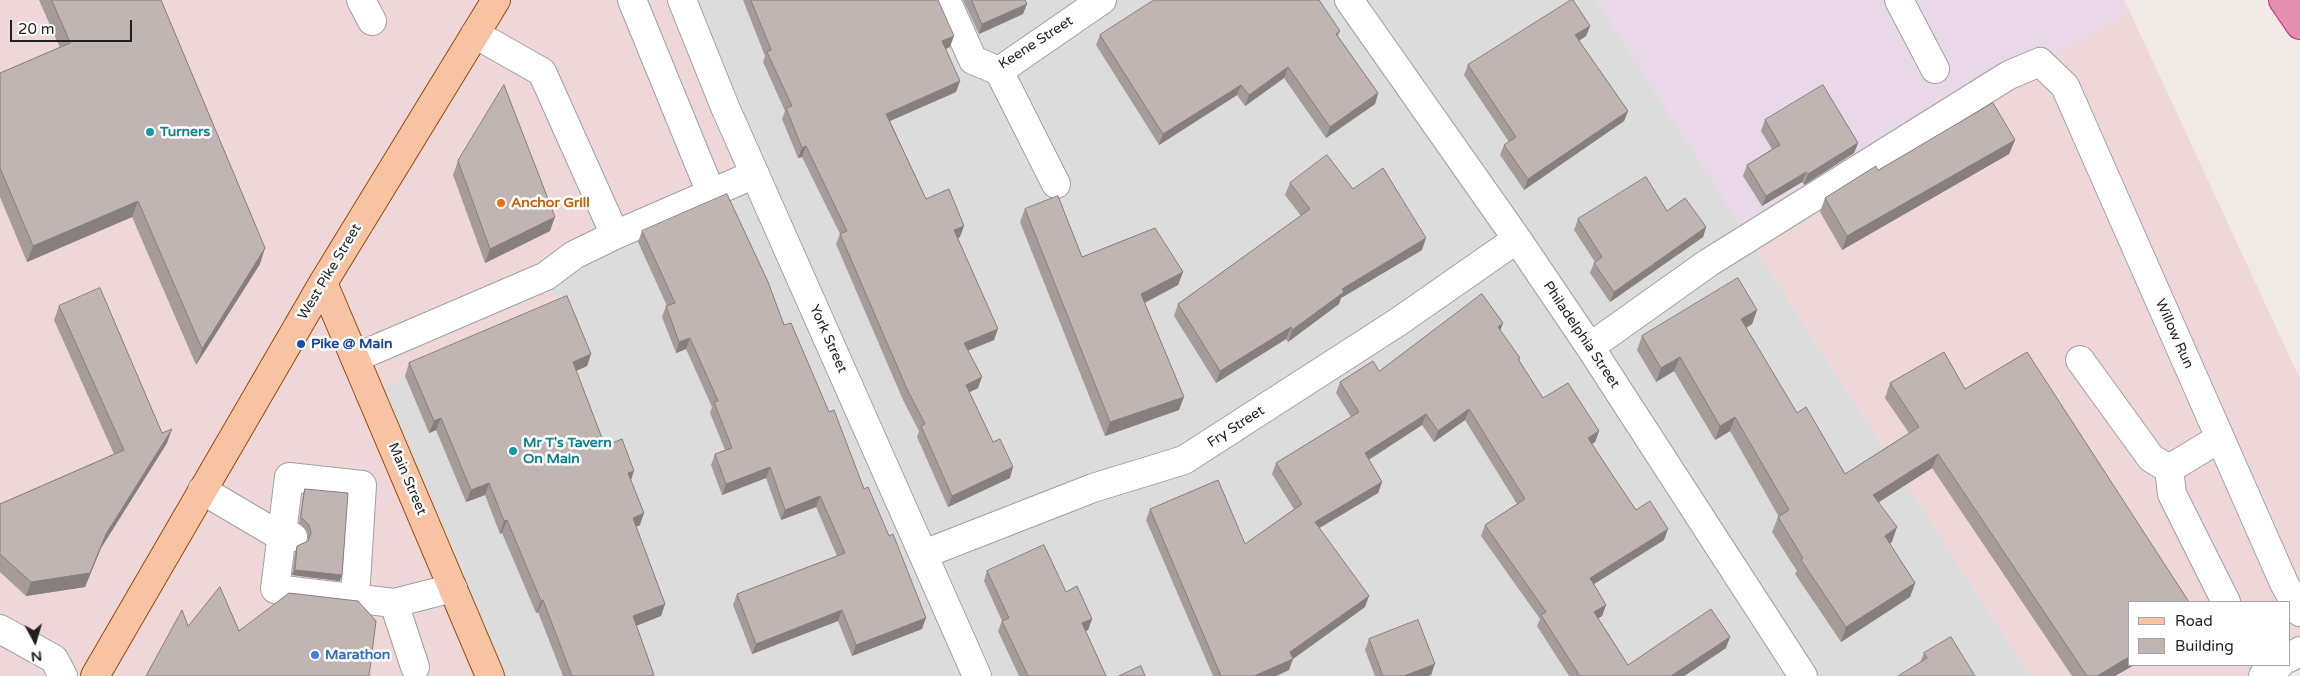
<!DOCTYPE html>
<html>
<head>
<meta charset="utf-8">
<style>
	body { margin:0 }
	#map { position:relative; width:2300px; height:676px; overflow:hidden; background:#efeae6; font-family:"Varela Round",sans-serif }
	canvas { display:block }
	.legend { position:absolute; left:2128px; top:601px; width:162px; height:65px; box-sizing:border-box; background:#fff; border:1px solid #a5a5a5; margin:0; padding:6px 9px; list-style:none; font-size:15px; color:#1f1f1f }
	.legend li { display:flex; align-items:center; gap:10px; height:25px }
	.legend b { width:25px; border:1px solid #a5a5a5 }
	.north { position:absolute; left:10px; top:616px; width:50px; height:50px; -webkit-text-stroke:4px #fff; paint-order:stroke; rotate:174deg; font-size:14px; font-weight:700; line-height:20px; text-align:center; color:#1f1f1f }
	.north::after { content:''; display:block; margin:auto; width:18px; height:22px; background:#1f1f1f; clip-path:polygon(50% 0,100% 100%,50% 72%,0 100%) }
	.scale { position:absolute; left:10px; top:20px; width:122px; height:22px; box-sizing:border-box; border:2px solid #1f1f1f; border-top:0; padding-left:6px; font-size:15px; line-height:18px; white-space:nowrap; color:#1f1f1f; -webkit-text-stroke:4px #fff; paint-order:stroke }
</style>
</head>
<body>
<div id="map">
<canvas width="2300" height="676"></canvas>
<ul class="legend">
<li><b style="height:6px;background:#f8c3a2"></b>Road</li>
<li><b style="height:14px;background:#c0b5b2"></b>Building</li>
</ul>
<div class="north">N</div>
<div class="scale">20 m</div>
</div>
<script>
const ctx = document.querySelector('canvas').getContext('2d');
ctx.lineJoin = 'round';
function paint(path, color) {
  ctx.fillStyle = color;
  ctx.fill(path, 'evenodd');
}
function trace(path, color, width, dash) {
  ctx.strokeStyle = color;
  ctx.lineWidth = width;
  ctx.lineCap = dash ? 'butt' : 'round';
  ctx.setLineDash(dash || []);
  ctx.stroke(path);
}
function write(font, color, halo, rows, align = 'center') {
  ctx.font = font + ' "Varela Round",sans-serif';
  ctx.lineWidth = 5;
  ctx.setLineDash([]);
  ctx.textBaseline = 'middle';
  ctx.strokeStyle = halo;
  ctx.fillStyle = color;
  for (const [text, x, y, turn = 0] of rows) {
    ctx.save();
    ctx.translate(x, y);
    ctx.rotate((+turn || 0) * Math.PI / 180);
    ctx.textAlign = isNaN(turn) ? turn : align;
    if (halo) ctx.strokeText(text, 0, 0);
    ctx.fillText(text, 0, 0);
    ctx.restore();
  }
}
paint(new Path2D(`
	M682,0H1596L2030,676H490L370,394L405,376L563,308L542,280Z`), '#dddcdc');
paint(new Path2D(`
	M0,0H682L758,181L543,280L563,309L405,376L370,394L490,676H0Z
	M2130,12L2300,379V651L2289,658V602H2129V665H2279L2263,676H2030L1749,238L2040,62Z`), '#efd6d9');
paint(new Path2D(`
	M1596,0H2124L2130,12L2040,62L1749,238Z`), '#e8d8e8');
const minor = new Path2D(`
	M361,0L372,21
	M632,0L711,193
	M682,0L725,107L977,676
	M946,0L973,60L999,71
	M1349,0L1517,239L1590,347L1803,676
	M1899,0L1935,69
	M475,34L542,72L615,235
	M999,71L1056,184
	M999,71L1102,0
	M1590,347L1708,263L2009,75L2040,62L2065,86L2284,583L2300,612
	M355,358L546,276L574,255L615,235L755,174
	M2080,360L2151,458L2169,469
	M2220,438L2169,469L2172,494L2226,602
	M202,490L280,536L293,537
	M924,554L1093,488L1184,460L1398,322L1517,239
	M355,598L362,485L289,477L275,589L394,603L453,588
	M394,603L415,667
	M0,629L54,659L63,676
	M2289,658L2300,651
	M2263,676L2279,665`);
const major = new Path2D(`
	M323,283L490,676
	M95,676L323,283L496,0`);
const highway = new Path2D(`
	M2283,0L2300,25`);
trace(minor, '#a0a0a0', 30);
trace(major, '#944b06', 30);
trace(highway, '#d42c84', 30);
trace(minor, '#fff', 28);
trace(major, '#f8c3a2', 28);
trace(highway, '#e390af', 28);
paint(new Path2D(`
	M39,0H161L260,264L196,365L132,217L27,262L0,197V73L60,48Z
	M743,0H938L950,47L946,49L956,92L890,121L926,199L960,237L958,238L994,340L968,350L978,388L969,392L1010,478L948,507L917,437L919,431L903,400L836,244L840,234L802,157L798,158L782,119L785,111L763,62L765,56Z
	M963,0H1025L1023,14L979,34Z
	M1590,26L1586,36L1579,41L1628,111L1624,121L1524,190L1500,155L1504,145L1509,142L1464,75L1468,65Z
	M1340,31L1338,36L1378,93L1375,104L1326,138L1284,78L1245,106L1237,95L1159,145L1096,45L1100,35Z
	M1765,120L1858,143L1854,153L1804,185L1802,182L1762,206L1743,176L1747,165L1772,149L1761,131Z
	M2015,140L2009,154L1842,250L1820,212L1825,198L1878,170Z
	M458,161L550,231L485,263L453,175Z
	M1290,183L1353,189L1422,250L1341,298L1339,304L1288,342L1286,339L1216,383L1174,316L1178,304L1301,216L1285,195Z
	M1025,209L1082,257L1183,272L1178,285L1145,303L1179,410L1105,436L1020,222Z
	M1667,211L1706,227L1703,237L1610,302L1590,273L1594,263L1595,262L1574,230L1578,219Z
	M642,231L784,325L829,412L864,489L922,629L852,656L838,621L752,654L733,605L737,594L837,556L816,507L781,520L766,478L722,495L711,465L715,454L725,450L710,413L712,407L686,349L676,353L662,317L666,306H667L638,242Z
	M59,306L162,433L167,443L101,548L85,587L26,596L0,572V504L114,454L54,320Z
	M1757,310L1752,324L1746,328L1797,413L1845,474L1909,433L1885,398L1890,383L1965,389L2129,665H2134L2115,676H2072L1932,468L1879,502L1892,542L1889,543L1915,583L1910,597L1841,642L1795,574L1797,571L1772,532L1778,517H1779L1730,431L1715,440L1674,371L1656,382L1637,350L1642,336Z
	M1500,331L1520,358L1519,361L1543,398L1599,431L1595,442L1592,444L1636,510L1664,540L1594,584L1606,605L1602,616L1598,618L1628,665L1726,648L1684,676H1569L1537,626L1540,619L1481,536L1485,525L1517,504L1465,420L1434,442L1422,425L1369,460L1382,482L1378,493L1319,528L1365,607L1293,659L1289,670L1276,676H1213L1146,520L1150,509L1245,544L1294,509L1272,474L1276,463L1351,417L1336,393L1340,382L1379,371Z
	M591,354L587,366L576,371L605,446L631,480L640,525L636,527L665,604L661,616L636,626L654,675V676H563L538,612L536,613L502,533L500,534L485,495L466,502L436,430L429,433L405,376L409,363Z
	M305,489L340,581L292,575L295,552L297,546L308,541V538L307,531L299,523L303,494Z
	M987,571L1066,592L1092,619L1088,630L1085,631L1106,676H1019L998,631L1002,621L984,581Z
	M1369,639L1431,675L1428,676H1375L1365,650Z
	M1924,653L1975,676L1920,663Z`), '#a59c99');
paint(new Path2D(`
	M1027,4L1023,14L979,34L982,24Z
	M1590,26L1586,36L1571,46L1575,35Z
	M954,36L950,47L938,52L942,41Z
	M1288,67L1284,78L1245,106L1249,95Z
	M960,81L956,92L883,124L886,114Z
	M1241,85L1237,95L1159,145L1163,134Z
	M1378,93L1375,104L1326,138L1330,127Z
	M1628,111L1624,121L1524,190L1528,179Z
	M2015,140L2009,154L1842,250L1847,236Z
	M1858,143L1854,153L1804,185L1808,174Z
	M806,146L802,157L798,158L802,148Z
	M1806,172L1802,182L1762,206L1766,196Z
	M138,201L132,217L27,262L33,246Z
	M555,217L550,231L485,263L490,249Z
	M964,226L960,237L950,241L954,230Z
	M1706,227L1703,237L1610,302L1614,292Z
	M1426,238L1422,250L1341,298L1339,304L1288,342L1292,330L1342,289Z
	M265,248L260,264L196,365L202,349Z
	M1183,272L1178,285L1136,307L1141,294Z
	M1757,310L1752,324L1736,334L1741,319Z
	M1503,323L1499,334L1498,327Z
	M1291,327L1286,339L1216,383L1220,371Z
	M998,329L994,340L960,354L964,343Z
	M690,338L686,349L676,353L679,342Z
	M591,354L587,366L569,374L573,362Z
	M1680,357L1674,371L1656,382L1661,368Z
	M982,377L978,388L962,396L966,385Z
	M1184,397L1179,410L1105,436L1110,422Z
	M1469,409L1465,420L1434,442L1438,431Z
	M1426,414L1422,425L1361,464L1365,453Z
	M1735,417L1730,431L1715,440L1720,426Z
	M441,418L436,430L429,433L434,421Z
	M172,429L167,443L101,548L85,587L26,596L31,582L106,534Z
	M1599,431L1595,442L1584,449L1588,438Z
	M1938,454L1932,468L1868,509L1873,495Z
	M770,467L766,478L722,495L726,484Z
	M1013,467L1010,478L948,507L952,496Z
	M634,471L630,483L628,473Z
	M1382,482L1378,493L1311,533L1315,522Z
	M489,483L485,495L466,502L471,490Z
	M820,496L816,507L781,520L785,510Z
	M644,513L640,525L628,530L633,518Z
	M507,520L502,533L500,534L504,521Z
	M1897,527L1892,542L1879,550L1885,536Z
	M1668,529L1664,540L1586,589L1590,578Z
	M295,570L342,575L340,581L292,575Z
	M1915,583L1910,597L1841,642L1846,627Z
	M1369,596L1365,607L1290,661L1293,659L1289,670L1276,676H1254L1290,652Z
	M543,600L538,612L536,613L541,601Z
	M665,604L661,616L628,629L633,616Z
	M1606,605L1602,616L1590,624L1594,612Z
	M842,610L838,621L752,654L756,644Z
	M926,618L922,629L852,656L856,645Z
	M1092,619L1088,630L1078,634L1082,623Z
	M1730,637L1726,648L1684,676H1671Z
	M2129,657V665H2134L2115,676H2097Z
	M1435,664L1431,675L1428,676H1404Z`), '#867f7d');
const building = new Path2D(`
	M52,0H161L265,248L202,349L138,201L33,246L0,168V73L70,43Z
	M751,0H938L954,36L942,41L960,81L886,114L926,199L949,189L964,226L954,230L998,329L964,343L982,377L966,385L993,442L1000,439L1013,467L952,496L921,426L925,424L907,389L840,234L847,231L806,146L802,148L786,108L792,106L767,52L771,50Z
	M972,0H1025L1027,4L982,24Z
	M1154,0H1319L1340,31L1336,34L1378,93L1330,127L1288,67L1249,95L1241,85L1163,134L1100,35Z
	M1571,0H1573L1590,26L1575,35L1628,111L1528,179L1504,145L1516,137L1468,65Z
	M504,85L555,217L490,249L458,161Z
	M1823,85L1858,143L1808,174L1806,172L1766,196L1747,165L1780,145L1765,120Z
	M1993,103L2015,140L1847,236L1825,198L1876,166L1878,170Z
	M1327,155L1353,189L1383,168L1426,238L1342,289L1344,292L1292,330L1291,327L1220,371L1178,304L1310,209L1290,183Z
	M1646,177L1667,211L1685,198L1706,227L1614,292L1594,263L1602,257L1578,219Z
	M727,194L768,282L784,325L791,323L829,412L834,410L864,489L868,487L889,536L893,534L926,618L856,645L842,610L756,644L737,594L845,553L820,496L785,510L770,467L726,484L715,454L732,448L714,402L718,401L690,338L679,342L666,306L675,303L642,231Z
	M1058,196L1082,257L1155,228L1183,272L1141,294L1184,397L1110,422L1025,209Z
	M1738,278L1757,310L1741,319L1797,413L1806,407L1845,474L1919,427L1890,383L1944,352L1965,389L2027,352L2189,602H2129V657L2097,676H2087L1938,454L1873,495L1897,527L1885,536L1915,583L1846,627L1801,560L1803,558L1778,517L1789,510L1735,417L1720,426L1680,357L1661,368L1642,336Z
	M100,288L162,433L172,429L106,534L90,573L31,582L0,554V504L124,450L59,306Z
	M1482,294L1503,323L1498,327L1520,358L1518,359L1543,398L1568,383L1599,431L1588,438L1613,476L1636,510L1650,501L1668,529L1590,578L1606,605L1594,612L1628,665L1711,609L1730,637L1671,676H1580L1541,615L1546,612L1485,525L1525,499L1469,409L1438,431L1426,414L1365,453L1382,482L1315,522L1369,596L1290,652L1293,659L1254,676H1221L1150,509L1218,480L1245,544L1302,504L1276,463L1359,412L1340,382L1373,361L1379,371Z
	M567,296L591,354L573,362L605,446L622,439L634,471L628,473L644,513L633,518L665,604L633,616L654,675L652,676H572L543,600L541,601L507,520L504,521L489,483L471,490L441,418L434,421L409,363Z
	M305,489L348,493L342,575L295,570L297,546L308,541L311,533L309,525L301,517Z
	M1044,545L1066,592L1077,586L1092,619L1082,623L1106,676H1028L1002,621L1009,618L987,571Z
	M220,587L239,631L289,593L358,601L376,621L369,676H146L182,610L188,626Z
	M1418,620L1435,664L1404,676H1383L1369,639Z
	M1951,637L1975,676H1898L1927,658L1924,653Z
	M1141,666L1145,676H1119Z`);
paint(building, '#c0b5b2');
trace(building, '#867f7d', 1);
for (const [x, y, r, color] of [
	[150,132,5,"#0f9aa8"],
	[501,203,5,"#e8710a"],
	[301,344,5,"#1a4fb4"],
	[513,451,5,"#0f9aa8"],
	[315,655,5,"#3f7fe0"]
]) {
  const dot = new Path2D();
  dot.arc(x, y, r, 0, 2 * Math.PI);
  ctx.fillStyle = color;
  ctx.fill(dot);
  trace(dot, '#fff', 2);
}
write('14px', '#1f1f1f', '#fff', [
	["Keene Street",1036,43,-33],
	["West Pike Street",330,272,-59],
	["Willow Run",2174,334,66],
	["Philadelphia Street",1581,335,56],
	["York Street",828,339,66],
	["Fry Street",1236,427,-33],
	["Main Street",407,479,67]
]);
write('bold 14px', '#0d838f', '#fff', [
	["Turners",160,132],
	["Mr T's Tavern",523,443],
	["On Main",523,459]
], 'left');
write('bold 14px', '#c56008', '#fff', [
	["Anchor Grill",511,203]
], 'left');
write('bold 14px', '#164399', '#fff', [
	["Pike @ Main",311,344]
], 'left');
write('bold 14px', '#366cbe', '#fff', [
	["Marathon",325,655]
], 'left');
</script>
</body>
</html>
